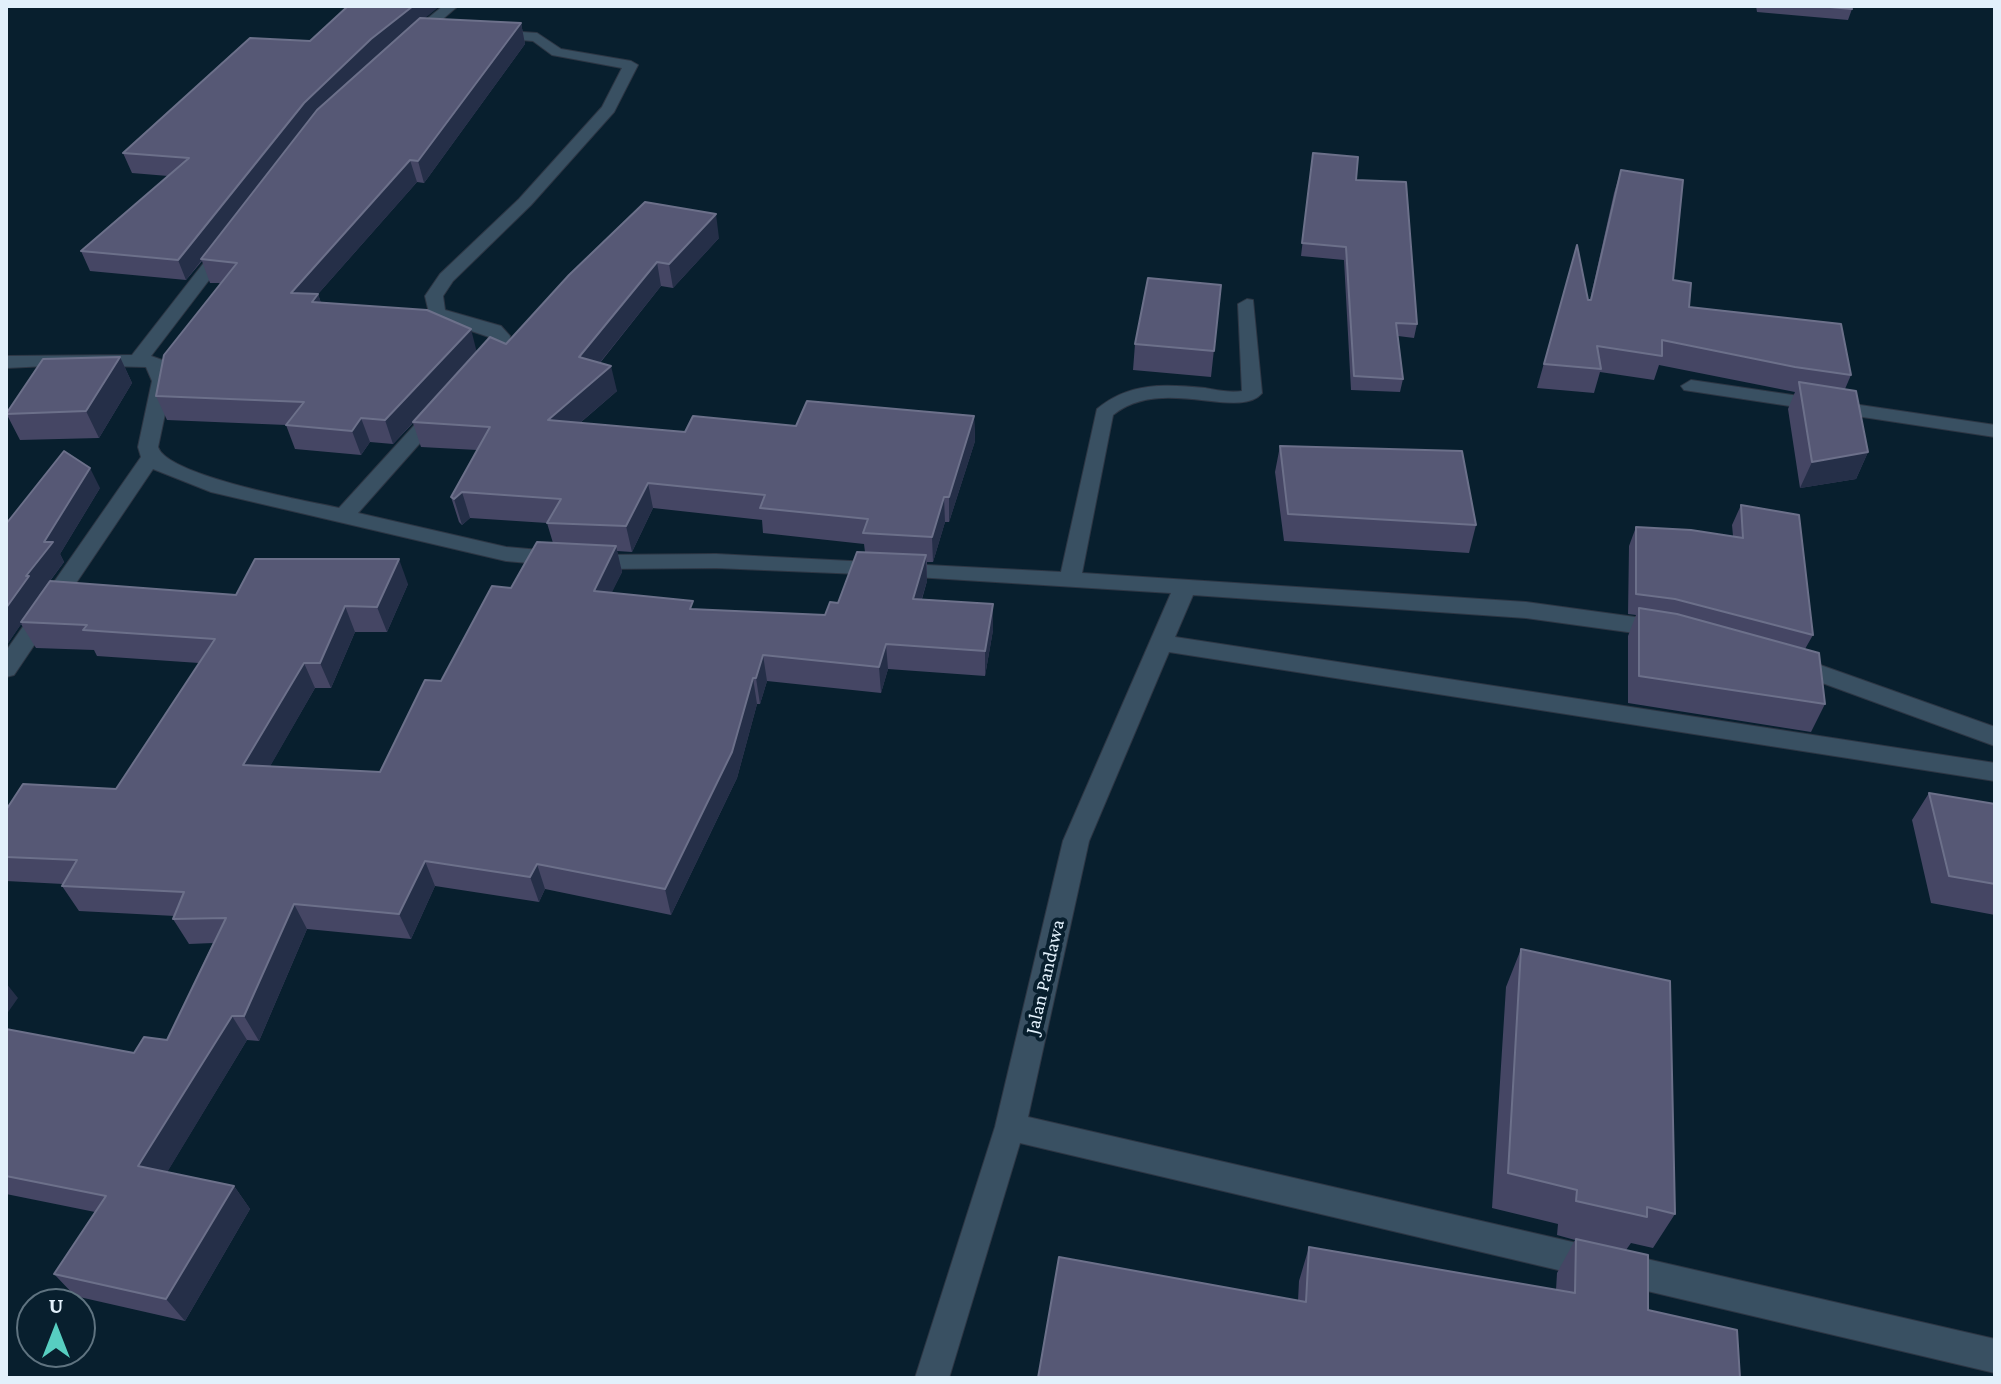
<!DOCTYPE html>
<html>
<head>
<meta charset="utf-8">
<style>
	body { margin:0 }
	#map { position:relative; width:2001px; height:1384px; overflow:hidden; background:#081f2e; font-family:"Crimson Pro",serif }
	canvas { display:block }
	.frame { position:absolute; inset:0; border:8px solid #e2f0fb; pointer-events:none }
	.north { position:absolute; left:16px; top:1288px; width:80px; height:80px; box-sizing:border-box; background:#081f2e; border:2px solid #5f7380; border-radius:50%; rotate:0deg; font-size:22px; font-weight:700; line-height:32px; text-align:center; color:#e2f0fb }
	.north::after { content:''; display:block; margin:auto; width:28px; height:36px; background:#57cec1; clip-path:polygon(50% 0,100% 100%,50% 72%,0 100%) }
</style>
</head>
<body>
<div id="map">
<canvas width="2001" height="1384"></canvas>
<div class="frame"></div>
<div class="north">U</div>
</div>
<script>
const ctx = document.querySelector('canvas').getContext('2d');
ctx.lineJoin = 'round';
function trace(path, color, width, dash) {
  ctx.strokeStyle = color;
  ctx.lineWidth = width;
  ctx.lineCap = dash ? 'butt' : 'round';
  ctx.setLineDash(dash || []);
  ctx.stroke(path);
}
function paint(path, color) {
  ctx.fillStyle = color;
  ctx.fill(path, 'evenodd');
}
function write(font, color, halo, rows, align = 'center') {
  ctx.font = font + ' "Crimson Pro",serif';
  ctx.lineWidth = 8;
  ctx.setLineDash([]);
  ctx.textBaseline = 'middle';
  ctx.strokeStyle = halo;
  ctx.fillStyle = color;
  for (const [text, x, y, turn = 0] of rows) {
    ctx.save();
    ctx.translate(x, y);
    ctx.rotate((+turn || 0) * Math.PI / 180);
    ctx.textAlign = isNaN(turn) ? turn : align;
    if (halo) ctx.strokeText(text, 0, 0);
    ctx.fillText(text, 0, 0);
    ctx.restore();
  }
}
const minor = new Path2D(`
	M443,6H458L417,41H407V35Z
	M491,30L537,33L561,49L631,61L638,65L614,112L531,205L453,281L443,296L445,310L501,326L510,336C510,348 493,367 481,370L472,364L492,338L430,317L425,296L440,274L519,199L602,107L622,68L552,55L533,41L486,37V31Z
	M226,241L235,246L151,356L165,361L172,381L158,447C167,476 307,501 339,508L430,408H444L447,412L444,416L358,513L506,547L596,555L716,554L1061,572L1097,409C1129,382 1165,384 1205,388C1217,390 1230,393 1242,391L1238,304L1247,299L1253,300L1262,393C1239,421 1162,375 1113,415L1082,573L1526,602L1664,621L1672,623L1676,629L1672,635L1664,637L1526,618L1193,595L1175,637L1995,763V781L1169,652L1089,841L1028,1117L1995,1339V1373L1020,1143L949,1378H915L995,1127L1063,841L1171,593L884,575L716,568L596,569L506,561L211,492L153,469L14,675L6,677V651L141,457L138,447L152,381L146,367L67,365L6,368V356L132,355L220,242Z
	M1691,380L1995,425V437L1684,390L1681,386Z
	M1792,655L1995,727V746L1784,669L1780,663L1784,657Z`);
trace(minor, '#2d3644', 2);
paint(minor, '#395062');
paint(new Path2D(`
	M1756,6H1851L1852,9L1848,20L1757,12Z
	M425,18L521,23L525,44L424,183L417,182L318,294L321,303L477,352L506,344L569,275L719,238L673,288L661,286L600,363L617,391L580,423L685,432L974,416L975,441L949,522H945L933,562H927V581L922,599L993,604V630L985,676L888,669L881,693L767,681L760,704H757L737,778L671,915L545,889L539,902L435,886L411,939L307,929L259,1041L247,1040L167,1172L234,1186L250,1209L185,1321L75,1296L54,1274L95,1212L6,1194V1029L134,1053L167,1040L213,943L189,944L173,919L175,916L79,911L62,886L63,884L6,881V810L116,789L199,663L97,656L94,650L36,648L21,624L6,646V524L100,488L60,554L64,562L50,581L236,595L408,584L387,632H355L331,688H315L270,766L380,772L441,681L511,588L553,543L547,523L470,518L462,525L459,522L451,497L477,450L421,447L413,423L393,444L370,442L361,455L295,449L286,425L167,420L156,396L220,283H210L202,261L186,280L90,271L81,251L168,176L132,173L123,153L310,41ZM653,508L762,520L763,533L864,544L865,552L838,603L825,615L694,609L611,593L622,572L617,551L632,552Z
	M1313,153L1356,180L1417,324L1414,338L1398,336L1403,379L1400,392L1351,390L1344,260L1301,256Z
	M1621,170L1673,280L1689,307L1851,375L1845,389L1868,452L1856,479L1800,488L1788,409L1795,392L1659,365L1654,380L1600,372L1594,393L1537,388L1577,245L1588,300H1590L1614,193Z
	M1221,285L1211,377L1133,370L1135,344Z
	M120,357L132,383L99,438L20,440L6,413Z
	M1280,446L1476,525L1469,553L1284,541L1275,472Z
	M1741,505L1813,635L1805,649L1825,704L1811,732L1628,703V636L1636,615L1628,614L1629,546L1636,527L1733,536L1732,525Z
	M1929,793L1995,804V915L1931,903L1912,820Z
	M1521,949L1675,1214L1653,1248L1631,1243L1626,1250L1648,1310L1740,1378L1298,1301L1299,1281L1309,1247L1556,1290L1557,1273L1575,1240L1557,1235L1558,1224L1492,1208L1506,987Z`), '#454664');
paint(new Path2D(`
	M413,6H440L376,58L310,122L186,280L178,260L304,103L371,39Z
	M521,23L525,44L424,183L418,161Z
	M410,160L417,182L318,294L326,318L291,293Z
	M716,214L719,238L673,288L669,264Z
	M657,262L661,286L585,381L579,357Z
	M471,329L477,353L393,444L385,420Z
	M120,357L132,383L99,438L86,411Z
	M611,366L617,391L554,445L548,420Z
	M974,416L975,441L949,522V497Z
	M361,418L370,442L361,455L352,431Z
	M1868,452L1856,479L1800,488L1812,462Z
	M90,468L100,488L60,554L64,562L39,595L40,597L6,646V608L26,576L44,542Z
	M648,483L653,508L632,552L626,526Z
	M462,492L470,518L462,525L454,499Z
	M944,497L945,522L933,562L932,537Z
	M616,546L622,572L600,617L594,591Z
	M926,555L927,581L914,624L913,599Z
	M399,559L408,584L387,632L377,607Z
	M993,604V630L985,676V651Z
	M345,606L355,632L331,688L320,663Z
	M886,644L888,669L881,693L879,667Z
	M763,655L767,681L760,704L756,678Z
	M304,663L315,688L256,791L243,765Z
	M753,678L757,704L737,778L671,915L665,889Z
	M425,861L435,886L411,939L399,914Z
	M537,864L545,889L539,902L530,877Z
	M294,904L307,929L259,1041L244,1016Z
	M6,983L18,998L6,1015Z
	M232,1016L247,1040L157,1189L138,1166Z
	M234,1186L250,1209L185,1321L166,1299Z`), '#252f48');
const building = new Path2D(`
	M348,6H413L371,39L304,103L178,260L81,251L189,158L123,153L250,38L310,41Z
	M1819,6H1851L1852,9Z
	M420,18L521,23L418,161L410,160L291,293L318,294L312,302L427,310L471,329L385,420L361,418L352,431L286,425L304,402L156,396L164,355L237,263L201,259L317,110Z
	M1313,153L1358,157L1356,180L1406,182L1417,324L1396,323L1403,379L1354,376L1346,247L1302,243Z
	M1621,170L1683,180L1673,280L1691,283L1689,307L1841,324L1851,375L1795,367L1662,340V356L1597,346L1601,369L1544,364L1577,245L1588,300H1591Z
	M645,202L716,214L669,264L657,262L579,357L611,366L548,420L685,432L693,416L796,426L807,401L974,416L949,497H944L932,537L863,533L868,519L760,508L765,495L648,483L626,526L547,523L561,499L462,492L454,499L451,497L490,427L413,422L490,337L506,344L569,275Z
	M1148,278L1221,285L1214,351L1135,344Z
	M120,357L86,411L6,414L43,359Z
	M1799,382L1856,391L1868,452L1812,462Z
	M1280,446L1462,451L1476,525L1288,514Z
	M64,451L90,468L44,542H53L26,576H29L6,608V524Z
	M1741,505L1799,515L1813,635L1675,599L1636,594V527L1691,530L1743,538Z
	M537,542L616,546L594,591L693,601L690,609L825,615L830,602L838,603L857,552L926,555L913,599L993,604L985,651L886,644L879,667L763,655L756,678H753L732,752L665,889L537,864L530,877L425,861L399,914L294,904L244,1016H232L138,1166L234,1186L166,1299L54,1274L106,1196L6,1176V1029L134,1053L144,1037L167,1040L226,918L173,919L184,892L62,886L77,860L6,857V810L23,784L116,789L215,639L83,630L87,625L21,622L50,581L236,595L255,559H399L377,607L345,606L320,663H304L243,765L380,772L425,680L441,681L492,586L511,588Z
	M1639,608L1677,614L1819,653L1825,704L1639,676Z
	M1929,793L1995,804V884L1949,876Z
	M1521,949L1670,981L1675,1214L1647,1207V1217L1576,1201L1577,1190L1508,1173Z
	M1576,1239L1648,1255V1310L1737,1330L1740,1378H1038L1059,1257L1306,1302L1309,1247L1575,1293Z`);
paint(building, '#565875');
trace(building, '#6c708a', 2);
write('20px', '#e2f0fb', '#081f2e', [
	["Jalan Pandawa",1045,977,-77]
]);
</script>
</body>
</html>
